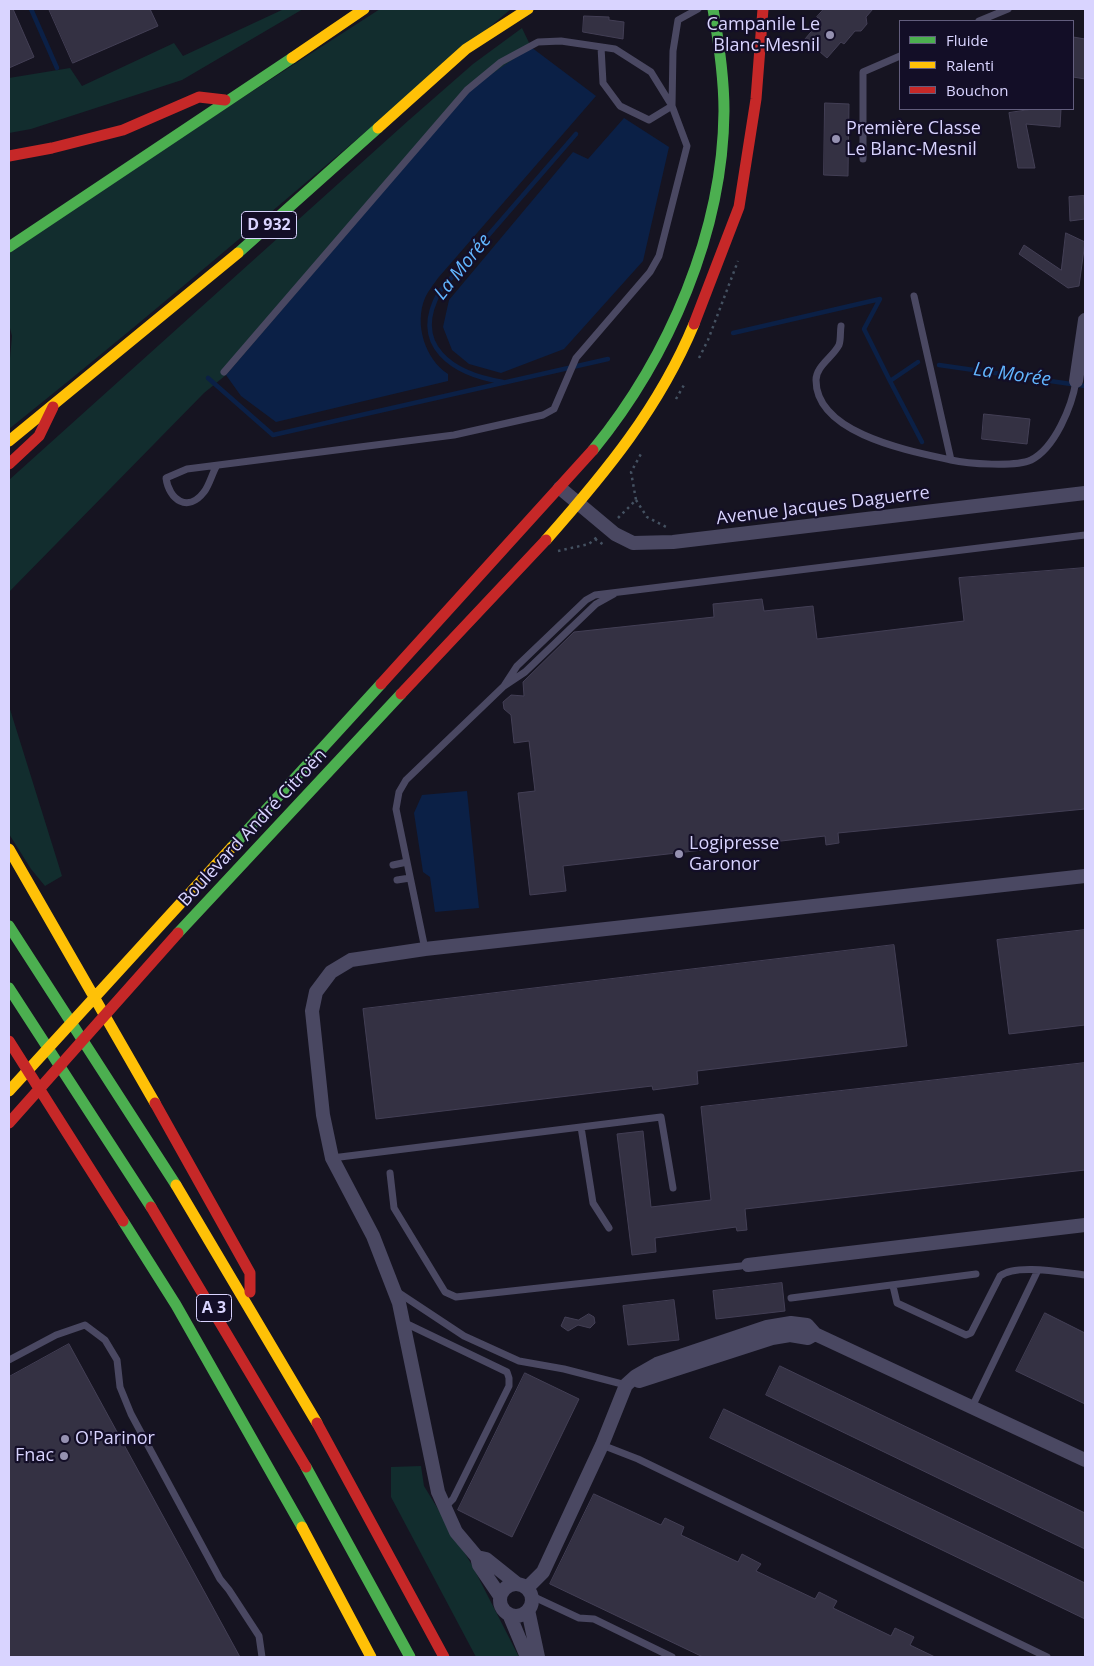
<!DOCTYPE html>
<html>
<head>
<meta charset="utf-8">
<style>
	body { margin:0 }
	#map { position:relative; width:1094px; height:1666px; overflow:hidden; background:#161421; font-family:"Open Sans",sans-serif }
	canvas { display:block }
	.frame { position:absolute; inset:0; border:10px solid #d9d4ff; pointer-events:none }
	.legend { position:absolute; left:899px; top:20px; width:175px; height:90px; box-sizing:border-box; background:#130e27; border:1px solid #625d7d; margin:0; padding:6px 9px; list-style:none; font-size:15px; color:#d9d4ff }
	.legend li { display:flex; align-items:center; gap:10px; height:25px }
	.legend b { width:25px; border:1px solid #625d7d }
</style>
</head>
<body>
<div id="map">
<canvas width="1094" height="1666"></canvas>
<div class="frame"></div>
<ul class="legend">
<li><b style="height:6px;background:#4caf50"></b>Fluide</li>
<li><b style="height:6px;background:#ffc107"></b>Ralenti</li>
<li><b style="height:6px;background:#c62828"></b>Bouchon</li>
</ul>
</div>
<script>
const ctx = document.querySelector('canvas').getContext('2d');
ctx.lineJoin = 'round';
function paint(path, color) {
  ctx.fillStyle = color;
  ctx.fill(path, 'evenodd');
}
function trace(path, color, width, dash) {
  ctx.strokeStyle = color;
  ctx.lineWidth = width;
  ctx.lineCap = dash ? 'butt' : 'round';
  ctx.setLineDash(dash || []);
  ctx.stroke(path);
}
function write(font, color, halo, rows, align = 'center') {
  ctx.font = font + ' "Open Sans",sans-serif';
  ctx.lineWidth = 4.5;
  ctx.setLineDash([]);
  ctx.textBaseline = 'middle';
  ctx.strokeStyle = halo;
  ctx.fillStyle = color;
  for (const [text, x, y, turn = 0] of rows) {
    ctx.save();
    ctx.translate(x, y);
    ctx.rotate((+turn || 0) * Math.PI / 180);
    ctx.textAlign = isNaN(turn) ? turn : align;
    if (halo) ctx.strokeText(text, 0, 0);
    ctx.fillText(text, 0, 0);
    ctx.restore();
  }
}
paint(new Path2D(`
	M284,9H303L182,80L31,129L9,133V78L70,68L82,86L174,43L183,56Z
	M380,9H511C344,149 179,293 9,429V369L12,336L9,324V253L186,134Z
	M522,28L531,47L331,253L226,375L204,393L9,592V480L409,120L473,64Z
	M9,706L62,876L45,886L31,869L9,834Z
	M421,1466L424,1486L472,1565L519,1657H476L391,1497V1467Z`), '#122d2e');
paint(new Path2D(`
	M531,47L596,96L438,278C434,284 428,291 425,298C414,324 425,359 448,374V381L276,422L241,396L226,375L473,87Z
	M624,118L669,147L643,261L564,349L501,373L469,364L452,350L443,327L449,300L573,152L588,159Z
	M467,791L479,908L435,912L430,877L423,872L414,813L422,795Z`), '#0b2046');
trace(new Path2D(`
	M31,9L57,68
	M733,333L880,299L864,329L890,381L918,362
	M939,365L1085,386
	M208,378L273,435L608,359
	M890,381L922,442
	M503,382C453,374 409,346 440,291L576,134`), '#0b2046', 4.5);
const building = new Path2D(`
	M9,9H13L34,57L9,68Z
	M49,9H150L158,26L73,63Z
	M824,9H873L866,17L867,24L861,31H855L844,44L841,42L827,58L805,39L821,20L817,17Z
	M584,16L609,17V20L624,22L623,39L583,32Z
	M1073,37L1085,39V79L1073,77Z
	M825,103L849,104L848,176L824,175Z
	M1033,109H1061L1060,127L1026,124L1035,168H1018L1009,113Z
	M1084,196L1085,219L1070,221L1069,197Z
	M1066,233L1085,242L1079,286L1068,288L1019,254L1024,245L1061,270Z
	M984,414L1030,419L1027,444L982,439Z
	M1085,568V809L838,833L839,843L826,845L825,836L563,866L566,891L530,895L518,793L535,791L529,741L514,743L511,715L504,709L503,702L511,695L524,696L523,682L574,632L714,617L713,604L762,599L764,611L813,606L817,639L964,621L959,578Z
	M1085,930V1025L1009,1034L997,940Z
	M894,945L907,1046L697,1071L698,1084L653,1090L652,1086L376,1119L363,1009Z
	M1085,1063V1170L745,1209L747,1230L737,1231L736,1227L655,1238L656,1252L632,1255L617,1134L643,1131L651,1207L711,1200L701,1107Z
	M782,1283L785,1311L716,1319L713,1291Z
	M674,1300L679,1340L628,1345L623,1306Z
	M1045,1313L1085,1333V1404L1016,1371Z
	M589,1314L594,1317L595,1323L590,1328L578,1325L568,1331L561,1326L565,1317L578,1320Z
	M69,1344L240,1657H9V1377Z
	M780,1366L1085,1513V1549L766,1395Z
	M525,1373L579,1399L512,1537L458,1510Z
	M724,1409L1085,1583V1619L710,1438Z
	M594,1494L661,1525L665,1518L684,1527L681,1535L738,1562L742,1554L761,1564L756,1571L815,1599L819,1592L837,1601L833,1608L891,1636L895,1628L914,1637L910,1645L935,1657H703L550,1584Z`);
paint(building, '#343143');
trace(building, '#433f55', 1);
trace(new Path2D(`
	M699,358L708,340L738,261
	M676,399L684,385
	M636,500L647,517L668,528
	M618,518L636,500L631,472L642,452
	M595,539L604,545
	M558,551L589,544L597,537`), '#445161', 2.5, [2.5, 4]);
trace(new Path2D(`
	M979,21L1008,9
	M601,47L603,83L620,106L649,120L672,106L673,51L678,20L698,9
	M863,159V72L900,56
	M914,296L951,460C968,464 1016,467 1031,460C1055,448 1072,406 1076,381
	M841,326C840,332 841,340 839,345C833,357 816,366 816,380C816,434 910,451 951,460
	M216,467C212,474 209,486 204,492C188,513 169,500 166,478L187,469L454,435L543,415L554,409L576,358L650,272L659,256L687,146L672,106L651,72L615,49L561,41L538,42L501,62L467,90L224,372
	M504,686L517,666L586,600L595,595L1085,535
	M393,865L407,862
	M397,880L410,878
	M425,949L396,809L399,792L406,780L504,686L525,672L596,604L614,594
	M581,1127L593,1203L609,1228
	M332,1158L661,1117L673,1188
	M390,1173L394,1208L445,1292L456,1297L741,1266
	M893,1286L897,1303L966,1335L971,1333L1000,1276C1016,1263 1065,1273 1085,1275
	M396,1291L464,1336L519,1361L564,1369L626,1385
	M791,1298L976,1274
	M403,1322L507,1372L509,1378V1386L453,1499L445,1507
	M9,1360L56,1335L85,1325L105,1340L117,1360L120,1387L131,1414L220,1579L229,1590L259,1636L262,1657
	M972,1407L1038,1270
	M602,1445L638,1459L1047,1657
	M532,1596L579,1618L594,1619L672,1657`), '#4a4862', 7);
trace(new Path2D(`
	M1076,381L1085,320
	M560,488L615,534L633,543L673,542L1085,493
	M748,1265L1085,1225
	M639,1381L772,1338L790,1335L808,1338L815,1334
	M477,1557L486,1559L516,1583
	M500 1600a16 16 0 1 1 32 0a16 16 0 1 1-32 0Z
	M527,1588L543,1572L602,1445L626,1385L636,1376L657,1364L767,1327L791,1323L807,1325L815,1334L1085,1460
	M500,1596L479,1565L477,1557L456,1532L438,1492L399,1303L373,1236L332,1158L323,1115L312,1011L316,992L331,972L351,960L425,949L1085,876
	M528,1610L538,1657
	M509,1614L527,1657`), '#4a4862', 14);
trace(new Path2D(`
	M9,247L292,58
	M238,253L378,128
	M593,450C669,357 723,232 724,111C724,76 719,43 713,9
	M232,847L381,684
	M9,926L176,1185
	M178,933L401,694
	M9,988L151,1207
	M123,1221L176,1305L302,1527
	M306,1467L410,1657`), '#4caf50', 11);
trace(new Path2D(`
	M292,58L364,9
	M378,128L466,49L528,9
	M9,441L238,253
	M546,540C606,472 659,408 694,324
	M9,849L155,1103
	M9,1091L232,847
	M176,1185L317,1423
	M302,1527L371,1657`), '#ffc107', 11);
trace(new Path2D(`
	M9,156L52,148L123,130L199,97L225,100
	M694,324L739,207L756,99L763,9
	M9,464L39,436L53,407
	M381,684L593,450
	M401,694L546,540
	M9,1041L123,1221
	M155,1103L250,1273V1292
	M9,1123L178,933
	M151,1207L306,1467
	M317,1423L444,1657`), '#c62828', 11);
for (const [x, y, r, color] of [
	[830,35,5,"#9591b1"],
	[836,139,5,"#9591b1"],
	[679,854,5,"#9591b1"],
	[65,1439,5,"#9591b1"],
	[64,1456,5,"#9591b1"]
]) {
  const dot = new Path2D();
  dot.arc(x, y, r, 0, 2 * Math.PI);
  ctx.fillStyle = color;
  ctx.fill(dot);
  trace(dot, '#130e27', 2);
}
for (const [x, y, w] of [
	[269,225,55],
	[214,1308,35]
]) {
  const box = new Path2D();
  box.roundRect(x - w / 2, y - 13.5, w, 27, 4);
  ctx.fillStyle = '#130e27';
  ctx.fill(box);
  trace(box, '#d9d4ff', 1);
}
write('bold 16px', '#d9d4ff', null, [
	["D 932",269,225],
	["A 3",214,1308]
]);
write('18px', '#d9d4ff', '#130e27', [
	["Campanile Le",820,25,"right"],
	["Blanc-Mesnil",820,46,"right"],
	["Première Classe",846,129],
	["Le Blanc-Mesnil",846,150],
	["Logipresse",689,844],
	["Garonor",689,865],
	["O'Parinor",75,1439],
	["Fnac",54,1456,"right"]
], 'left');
write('18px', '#d9d4ff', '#130e27', [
	["Avenue Jacques Daguerre",823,506,-7],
	["Boulevard André Citroën",253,828,-47]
]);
write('italic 19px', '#62b6ff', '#130e27', [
	["La Morée",463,267,-51],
	["La Morée",1012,375,8]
]);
</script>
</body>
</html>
